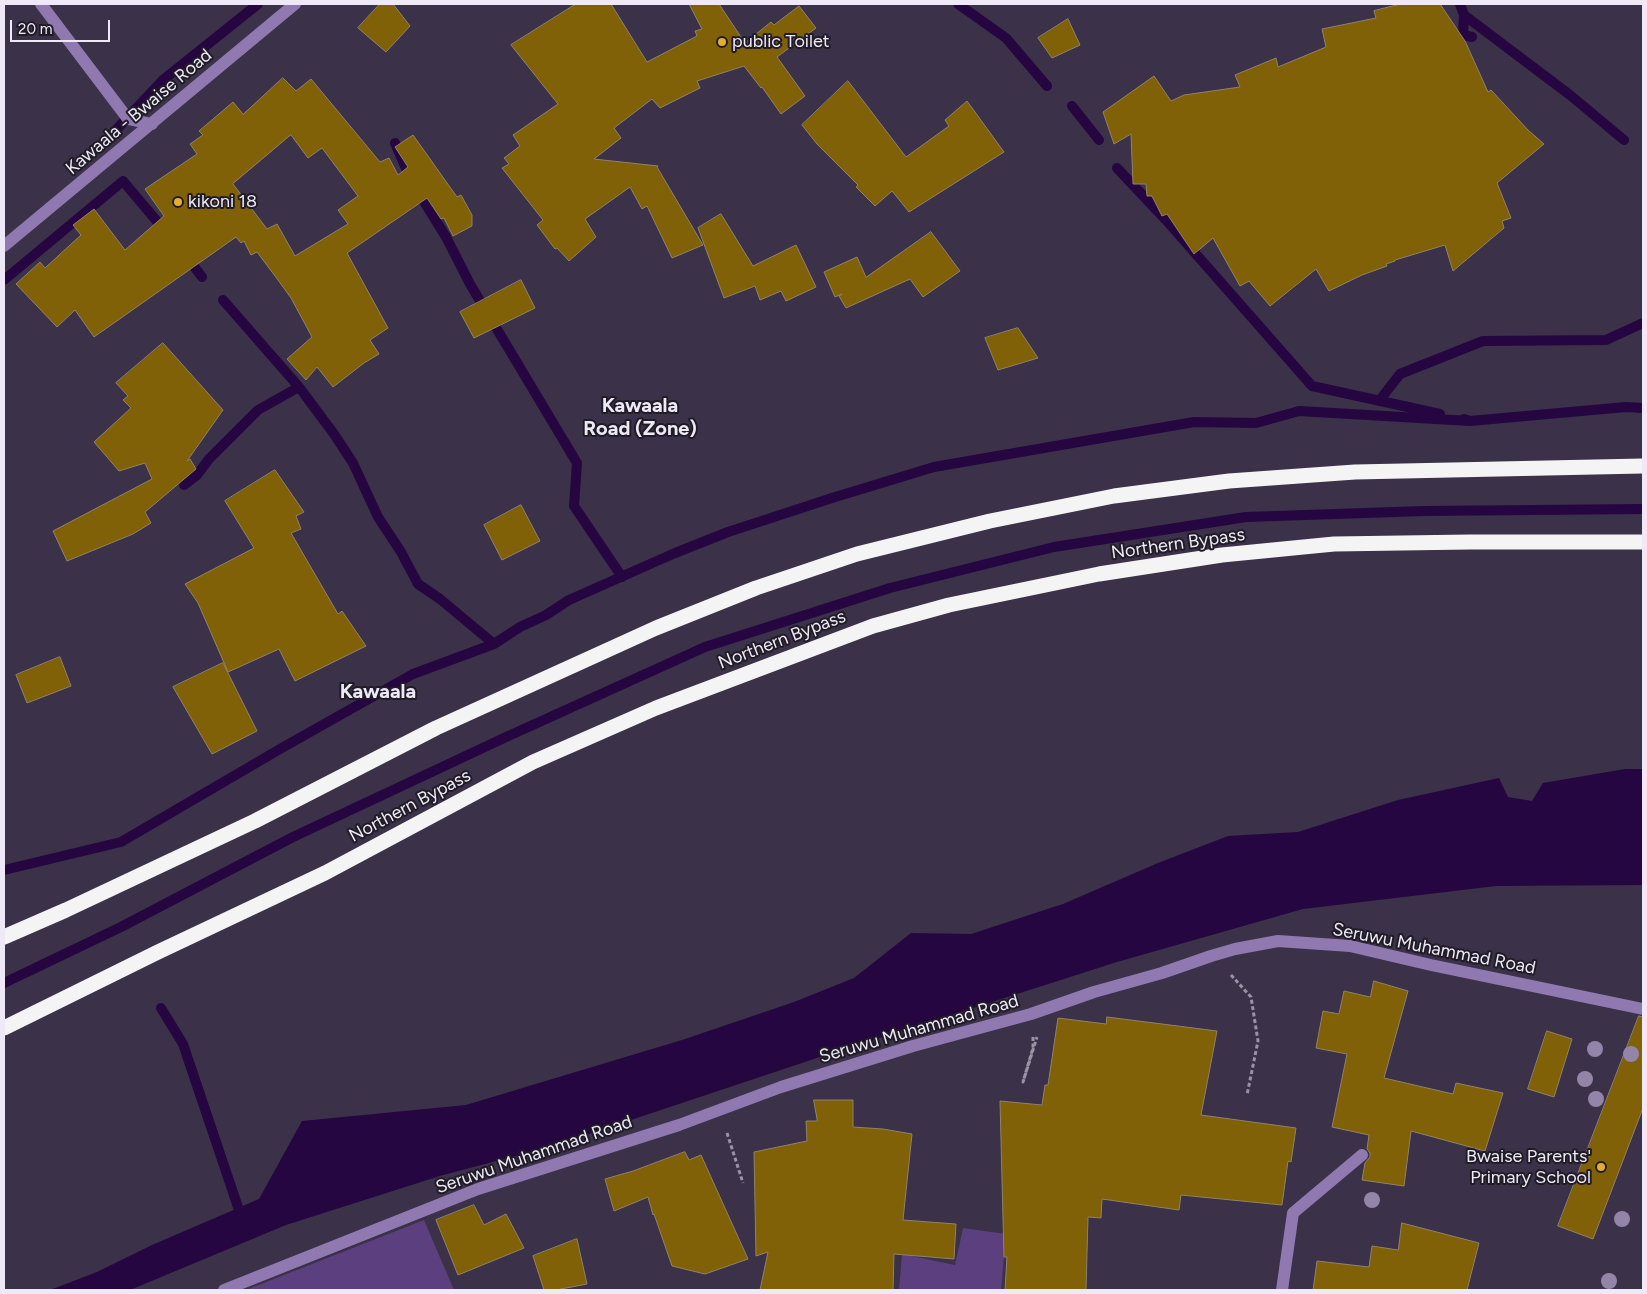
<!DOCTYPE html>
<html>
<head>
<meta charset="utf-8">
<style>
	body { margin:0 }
	#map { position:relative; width:1647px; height:1294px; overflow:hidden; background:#3b3149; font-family:Figtree,sans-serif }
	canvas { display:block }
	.frame { position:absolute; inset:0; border:5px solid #eee8f7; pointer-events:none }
	.scale { position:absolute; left:10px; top:20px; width:100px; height:22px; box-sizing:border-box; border:2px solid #eee8f7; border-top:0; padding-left:6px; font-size:15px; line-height:18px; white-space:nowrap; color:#eee8f7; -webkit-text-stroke:4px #201c26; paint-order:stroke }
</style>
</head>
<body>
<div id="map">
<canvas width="1647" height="1294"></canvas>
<div class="frame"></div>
<div class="scale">20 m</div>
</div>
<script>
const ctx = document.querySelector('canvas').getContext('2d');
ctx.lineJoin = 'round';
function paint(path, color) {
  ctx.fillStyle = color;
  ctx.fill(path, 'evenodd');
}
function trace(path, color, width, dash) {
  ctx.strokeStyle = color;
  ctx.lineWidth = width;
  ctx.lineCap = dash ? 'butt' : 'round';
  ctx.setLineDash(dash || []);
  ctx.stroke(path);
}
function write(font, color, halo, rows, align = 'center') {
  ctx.font = font + ' Figtree,sans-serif';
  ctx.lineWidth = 4;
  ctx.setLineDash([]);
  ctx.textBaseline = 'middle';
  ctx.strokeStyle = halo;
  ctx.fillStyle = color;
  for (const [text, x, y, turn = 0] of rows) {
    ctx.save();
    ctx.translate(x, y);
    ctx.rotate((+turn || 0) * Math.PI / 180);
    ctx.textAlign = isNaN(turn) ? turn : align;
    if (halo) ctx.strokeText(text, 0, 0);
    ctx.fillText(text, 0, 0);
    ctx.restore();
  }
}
paint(new Path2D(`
	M424,1220L454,1290H246Z
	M963,1228L1006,1234L1001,1290H899L902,1254L955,1265Z`), '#5b3f7f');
paint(new Path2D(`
	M1625,769H1643V885L1496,886L1303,909L1117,962L820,1057L550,1147L443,1175L286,1225L130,1290H50L97,1272L152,1245L259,1199L302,1121L466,1105L682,1040L794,1002L854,978L911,933L971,934L1063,904L1158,863L1228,836L1298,832L1398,800L1499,778L1508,797L1532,801L1543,783Z`), '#250640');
trace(new Path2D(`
	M958,4L1006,38L1047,86
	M1460,4L1464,15L1570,95L1624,140
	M1464,15L1463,35L1472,37
	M1072,106L1099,140
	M115,131L163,80L258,4
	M395,143L412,182L446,237L470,284L577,463L574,506L622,577
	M1117,168L1166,220L1312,386L1440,414
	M187,257L202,277
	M4,280L123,181L166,232
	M223,300L299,387L334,434L353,463L378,517L401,552L418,584L440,599L494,644
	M1379,401L1400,374L1483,341L1606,340L1643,323
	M1464,419L1470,421L1626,407L1643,408
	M184,485L197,475L209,459L258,410L299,387
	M4,870L121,842L280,749L413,674L494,644L520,627L546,615L569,600L675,553L728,532L832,498L934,467L1194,422L1256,423L1299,411L1470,421
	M4,983L121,927L293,837L504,738L705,647L890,588L1054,547L1246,517L1424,511L1643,509
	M161,1008L183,1044L242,1219`), '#250640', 10);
const building = new Path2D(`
	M380,4H393L410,26L386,52L358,28Z
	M576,4H611L647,62L697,36L695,31L702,29L689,4H719L745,43L771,22L774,25L799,6L816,28L777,57L805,96L781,114L762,87L761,88L744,66L697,81L700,88L660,108L652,99L614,128L621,138L594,159L658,166L657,167L703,245L672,258L647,206L642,209L630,187L585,219L596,237L569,261L557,248L555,249L537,225L543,220L502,168L509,164L504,158L520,146L513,135L558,104L511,45Z
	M1401,4H1440L1465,41L1488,92L1491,90L1528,130L1544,144L1497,183L1511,218L1502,221L1504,228L1453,271L1445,245L1395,260V261L1386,264L1387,266L1362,275L1329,291L1316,269L1270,306L1249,281L1240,286L1213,238L1194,254L1167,214L1162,216L1152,196H1147L1146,184H1133L1131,134L1114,144L1103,112L1154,76L1171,101L1184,95L1240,87L1235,75L1276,58L1278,67L1326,47L1322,29L1376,18L1374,11Z
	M1068,19L1080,45L1052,58L1038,38Z
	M283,78L296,91L311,79L380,162L389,158L398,175L408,167L395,147L413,135L457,197L461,195L472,215V226L453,236L444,218L441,219L427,198L347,253L388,328L370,340L379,354L364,363L333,387L317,367L306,380L287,359L312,337L291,298L278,280L257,252L251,255L244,241L241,243L236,237L94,337L75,310L57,327L16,284L40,262L45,268L81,235L73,225L94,209L125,250L164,216L145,189L197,154L190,144L203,135L199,131L233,102L243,114ZM291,135L308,158L322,148L358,196L338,210L348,224L295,256L277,224L267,229L233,184Z
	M848,81L906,157L949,126L945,120L967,101L1004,152L909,212L892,191L875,206L856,187L858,185L817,144L802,125Z
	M721,214L753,266L796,245L816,287L786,301L781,291L760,300L755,286L724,298L698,228Z
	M931,232L960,271L923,297L910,279L846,308L839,296L842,294L835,297L824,272L857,257L866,277Z
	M521,280L535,308L474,338L460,312Z
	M1018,328L1038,358L998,370L985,338Z
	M163,343L223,410L187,461L190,459L196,469L145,512L151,523L133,534L67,561L53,531L152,479L145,463L119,471L94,442L131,408L123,400L128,396L116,383Z
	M275,470L304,512L296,516L301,529L291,533L338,614L342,611L366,646L295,681L279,649L228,672L198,603L185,584L254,548L225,501Z
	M521,505L540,541L502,560L484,525Z
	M60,657L71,686L27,703L16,675Z
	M223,663L257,731L212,754L173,687Z
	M1374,981L1408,991L1384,1078L1453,1094L1456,1083L1503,1093L1485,1151L1411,1131L1404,1186L1362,1180L1365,1163L1370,1157V1153L1367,1149L1369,1135L1332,1127L1347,1054L1316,1048L1323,1011L1339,1014L1344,991L1370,997Z
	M1639,1016L1643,1017V1108L1593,1239L1558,1226Z
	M1107,1017L1217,1031L1201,1115L1296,1128L1291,1162L1288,1161L1282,1205L1181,1195L1179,1210L1102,1199L1101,1218L1088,1217L1086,1290H1005L1007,1257H1004L1000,1101L1042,1105L1045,1085H1048L1058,1018L1106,1024Z
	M1547,1031L1572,1039L1554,1097L1528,1089Z
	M814,1100H853V1127L883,1129L912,1134L903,1220L956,1224L954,1259L894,1254L893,1290H760L768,1252L756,1256L754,1152L807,1141L806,1121H817Z
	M685,1152L689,1160L701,1155L748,1259L705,1274L672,1266L654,1214L653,1215L648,1197L614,1211L605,1179L633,1171Z
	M474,1205L484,1225L506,1214L524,1248L458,1275L436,1220Z
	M1402,1223L1479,1243L1467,1290H1313L1317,1261L1369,1267L1372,1246L1398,1250Z
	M577,1239L587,1284L556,1290H544L533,1256Z`);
paint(building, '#806108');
trace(building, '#908367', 1);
trace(new Path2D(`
	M1231,975L1251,997L1258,1041L1247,1095
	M1033,1037V1048L1023,1082L1037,1037
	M727,1133L743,1183`), '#9a92a5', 3, [4, 2.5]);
trace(new Path2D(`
	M41,4L128,119L152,124
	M4,246L295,4
	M224,1290L478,1189L679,1125L781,1087L913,1046L1031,1014L1094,992L1162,973L1211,956L1235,949L1278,941L1350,946L1431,965L1643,1009
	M1282,1290L1293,1213L1362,1155`), '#9079b0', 12);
trace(new Path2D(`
	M4,937L66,910L255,821L436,728L656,628L756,588L857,554L990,521L1114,496L1229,481L1355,472L1643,466
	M4,1028L158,952L325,873L533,762L656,708L873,626L949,605L1099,574L1222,555L1334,544L1470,542H1643`), '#f4f4f4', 15);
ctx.fillStyle = '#9385a8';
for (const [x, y] of [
	[1595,1049],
	[1631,1054],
	[1585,1079],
	[1596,1099],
	[1372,1200],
	[1622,1219],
	[1609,1281]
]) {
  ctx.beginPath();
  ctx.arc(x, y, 8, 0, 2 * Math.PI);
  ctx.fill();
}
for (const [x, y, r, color] of [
	[722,42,5,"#e1af34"],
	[178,202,5,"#e1af34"],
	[1601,1167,5,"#e1af34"]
]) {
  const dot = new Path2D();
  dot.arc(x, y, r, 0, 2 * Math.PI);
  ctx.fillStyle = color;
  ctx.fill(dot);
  trace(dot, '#201c26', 2);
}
write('18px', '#eee8f7', '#201c26', [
	["public Toilet",732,42],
	["kikoni 18",188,202],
	["Bwaise Parents'",1591,1157,"right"],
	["Primary School",1591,1178,"right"]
], 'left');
write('18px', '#eee8f7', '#201c26', [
	["Kawaala - Bwaise Road",139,112,-40],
	["Northern Bypass",1178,544,-8],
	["Northern Bypass",782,640,-21],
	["Northern Bypass",410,806,-28],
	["Seruwu Muhammad Road",1434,949,11],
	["Seruwu Muhammad Road",919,1029,-16],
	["Seruwu Muhammad Road",534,1155,-19]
]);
write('bold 20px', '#eee8f7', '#201c26', [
	["Kawaala",640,406],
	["Road (Zone)",640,429],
	["Kawaala",378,692]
]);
</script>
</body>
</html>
